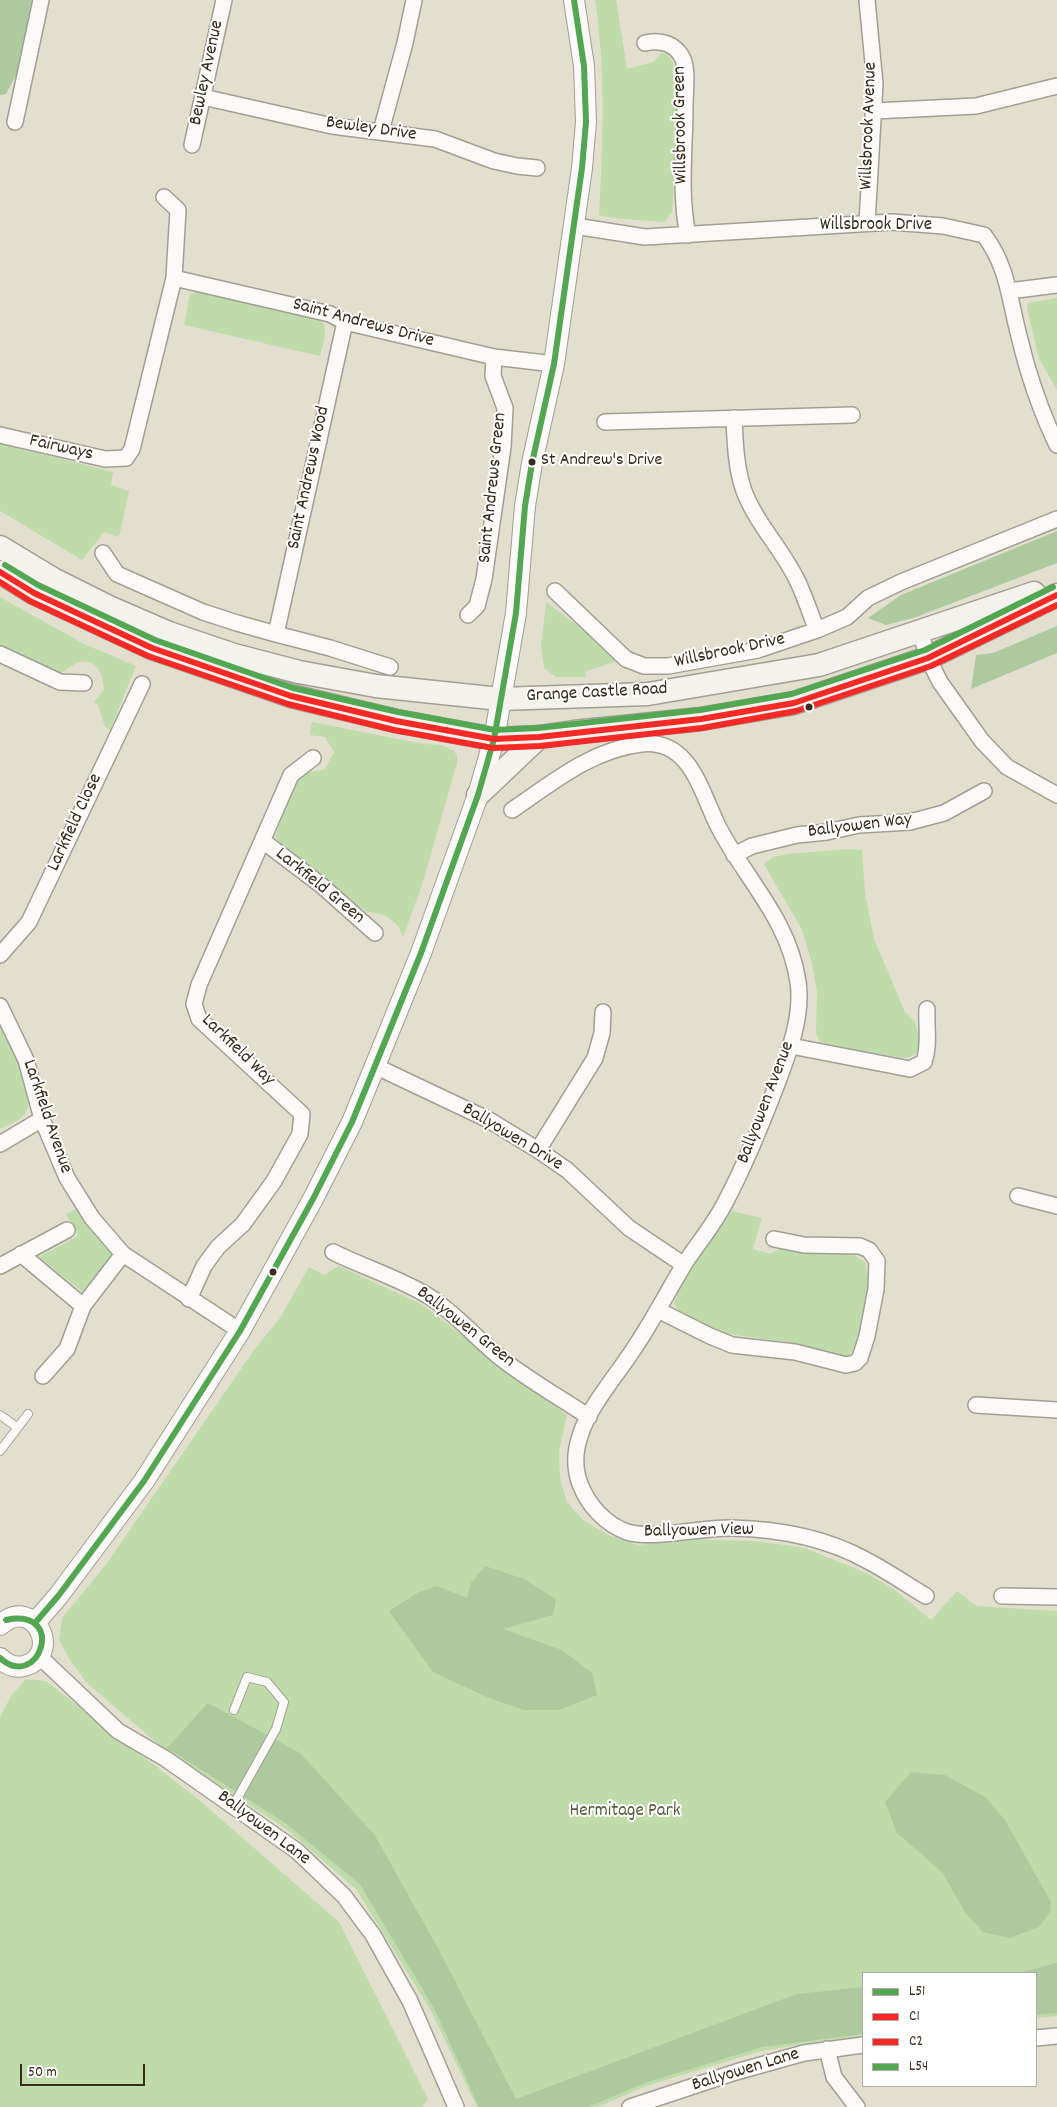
<!DOCTYPE html>
<html>
<head>
<meta charset="utf-8">
<style>
	body { margin:0 }
	#map { position:relative; width:1057px; height:2107px; overflow:hidden; background:#e2dfcf; font-family:Dekko,sans-serif }
	canvas { display:block }
	.legend { position:absolute; left:862px; top:1972px; width:175px; height:115px; box-sizing:border-box; background:#fff; border:1px solid #b1aaa5; margin:0; padding:6px 9px; list-style:none; font-size:15px; color:#3b2a1e }
	.legend li { display:flex; align-items:center; gap:10px; height:25px }
	.legend b { width:25px; border:1px solid #b1aaa5 }
	.scale { position:absolute; left:20px; top:2064px; width:125px; height:22px; box-sizing:border-box; border:2px solid #3b2a1e; border-top:0; padding-left:6px; font-size:15px; line-height:18px; white-space:nowrap; color:#3b2a1e; -webkit-text-stroke:4px #fff; paint-order:stroke }
</style>
</head>
<body>
<div id="map">
<canvas width="1057" height="2107"></canvas>
<ul class="legend">
<li><b style="height:6px;background:#53a753"></b>L51</li>
<li><b style="height:6px;background:#f52a26"></b>C1</li>
<li><b style="height:6px;background:#f52a26"></b>C2</li>
<li><b style="height:6px;background:#53a753"></b>L54</li>
</ul>
<div class="scale">50 m</div>
</div>
<script>
const ctx = document.querySelector('canvas').getContext('2d');
ctx.lineJoin = 'round';
function paint(path, color) {
  ctx.fillStyle = color;
  ctx.fill(path, 'evenodd');
}
function trace(path, color, width, dash) {
  ctx.strokeStyle = color;
  ctx.lineWidth = width;
  ctx.lineCap = dash ? 'butt' : 'round';
  ctx.setLineDash(dash || []);
  ctx.stroke(path);
}
function write(font, color, halo, rows, align = 'center') {
  ctx.font = font + ' Dekko,sans-serif';
  ctx.lineWidth = 4;
  ctx.setLineDash([]);
  ctx.textBaseline = 'middle';
  ctx.strokeStyle = halo;
  ctx.fillStyle = color;
  for (const [text, x, y, turn = 0] of rows) {
    ctx.save();
    ctx.translate(x, y);
    ctx.rotate((+turn || 0) * Math.PI / 180);
    ctx.textAlign = isNaN(turn) ? turn : align;
    if (halo) ctx.strokeText(text, 0, 0);
    ctx.fillText(text, 0, 0);
    ctx.restore();
  }
}
paint(new Path2D(`
	M595,0H616L627,69L654,62L661,53L668,55L674,64L677,130L672,212L664,222L613,218L599,215C603,144 606,71 595,0Z
	M197,292L319,318C330,328 323,343 320,356L184,325L190,294Z
	M1057,298V390L1039,359L1027,308L1028,303Z
	M0,443L113,472L111,485L129,491L119,537L104,532L82,560L0,511Z
	M0,597L84,644L136,666L110,730L105,727L98,705L94,702L104,690C104,676 97,658 79,662C73,664 65,671 59,674L0,648Z
	M546,602L623,659L585,672L587,677H556L544,668L541,647Z
	M312,722L423,744L442,745L454,751L457,756V763L423,882L403,937L400,929L395,923L384,915L365,911L307,867L282,846L275,837L293,785L306,773L325,769L334,752L325,737L310,735Z
	M850,849L862,850L865,893L874,939L905,1012L915,1022L920,1042L918,1052L912,1056L906,1058L869,1053L820,1042L816,1034L817,992L812,963L802,930L764,864L773,857L788,854Z
	M0,1025C7,1042 37,1096 26,1112C21,1121 8,1125 0,1129Z
	M79,1208L113,1256L84,1293L39,1257L78,1236L66,1214Z
	M732,1211L762,1218L753,1249L770,1254L781,1248L853,1254L866,1263C866,1269 868,1276 868,1283C867,1299 859,1347 848,1357L795,1343L728,1334L683,1317L674,1303L681,1285Z
	M339,1266L421,1304L567,1415L559,1451L560,1479L567,1502L583,1520L608,1535L638,1545L686,1539L756,1541L805,1548L866,1573L895,1590L931,1620L957,1591L976,1606L1057,1611V2016L1036,2018V1973H863V2036L822,2041L761,2051L646,2086L598,2107H477L431,2011L356,1889L285,1828L165,1750L86,1682L70,1660L59,1640L62,1618L107,1563L254,1350L280,1318L309,1267L324,1275Z
	M26,1679L46,1681L199,1800L339,1922L428,2099L422,2107H0V1717L11,1696Z`), '#bedba9');
paint(new Path2D(`
	M0,0H36L21,66L6,94L0,95Z
	M1057,531V563L916,617L886,625L868,618L901,595Z
	M1057,626V653L971,689L976,655L993,653Z
	M485,1566L524,1579L556,1599L553,1615L503,1629L562,1650L592,1673L597,1695L559,1710H524L489,1698L433,1672L389,1611L419,1592L437,1586L467,1598L471,1583Z
	M208,1703L300,1753L374,1834L440,1952L516,2099L797,1994L863,1987V2034L762,2047L645,2083L588,2107H479L436,2012L360,1884L284,1822L167,1748Z
	M911,1772L945,1775L985,1797L1005,1820L1051,1902L1050,1912L1039,1927L1010,1938L983,1932L965,1912L942,1872L897,1833L885,1802Z
	M1057,1963V2013L1036,2015V1973H1018Z`), '#acca9e');
const service = new Path2D(`
	M0,1415L17,1427
	M0,1451L28,1414
	M233,1806L276,1729L284,1702L267,1682L247,1677L234,1710`);
const minor = new Path2D(`
	M867,0L875,84L867,223
	M645,43C661,39 676,44 683,59C688,72 685,91 685,105C685,148 679,193 688,235
	M203,97L332,126L435,139L494,161L517,166L537,168
	M874,111L976,106L1057,86
	M15,122L41,0
	M381,131L405,43L414,0
	M192,145L224,0
	M164,197L178,210L174,278
	M575,226L645,237L892,222L943,226L984,235C1008,267 1009,298 1019,336C1028,374 1040,410 1057,445
	M1009,291L1057,285
	M345,322L276,634L330,648L390,667
	M734,418C735,442 736,469 744,491C756,523 782,549 797,580C805,596 810,614 817,630
	M605,422L852,415
	M0,435L105,459L126,458L132,449L174,278L330,314L345,322L494,357L554,364
	M103,553L117,574L203,612L237,623L276,634
	M555,591L626,659L644,666H668L758,650L817,630L847,617L868,598L901,582L1057,519
	M468,615L477,606L484,579L503,447L505,408L493,376L494,357
	M920,631L928,658L940,682L982,741L1007,767L1057,795
	M0,654L60,682L84,683
	M512,810C552,783 591,750 641,744C691,738 701,793 719,828C747,881 789,920 798,982C803,1016 789,1052 777,1084C762,1123 747,1161 727,1199C716,1222 699,1242 685,1263C668,1291 653,1320 635,1347C618,1374 589,1406 580,1436C575,1451 574,1468 580,1484C588,1505 605,1524 627,1532C654,1540 702,1527 732,1528C777,1529 826,1538 866,1560C887,1571 906,1584 926,1596
	M263,841L321,885L375,933
	M734,855L752,846L797,835L827,832L859,825L910,822L944,813L984,791
	M0,955L29,922L142,684
	M0,1006L26,1060L42,1119L67,1178L92,1218L123,1254L240,1331
	M791,1046L910,1069L924,1062C930,1045 926,1027 927,1009
	M375,1066L489,1120L538,1150L567,1170L629,1228L684,1265
	M0,1144L42,1119
	M538,1150L595,1058L602,1033L603,1012
	M1018,1196L1057,1206
	M333,1252C365,1268 400,1278 430,1297C455,1313 474,1336 497,1355C525,1378 559,1397 589,1417
	M21,1254L83,1306
	M0,1266L67,1230
	M189,1299L204,1266L218,1247L243,1224L274,1181L300,1134L302,1114L199,1019L194,1004L199,985L291,775L313,758
	M658,1310L710,1336L732,1345L795,1352L846,1365L855,1363L860,1358L867,1336L876,1289L877,1261L869,1250L860,1246L804,1245L774,1239
	M43,1376L67,1349L83,1306L123,1254
	M976,1405L1057,1410
	M1002,1596L1057,1597
	M39,1656L118,1731L166,1759L297,1851L344,1896L373,1935L410,2001L456,2107
	M1036,2038L1057,2036
	M827,2049L834,2077L857,2107
	M630,2107L736,2072L804,2053L863,2045`);
const tertiary = new Path2D(`
	M35,1623L59,1595L144,1481L240,1331L313,1199L352,1122L375,1066L421,953L478,795L494,739L516,613L525,506L532,463L554,364L582,168L586,122L584,66L574,0
	M0,1625C35,1594 63,1656 24,1666C15,1668 7,1665 0,1658`);
const secondary = new Path2D(`
	M0,547L53,579L109,607L169,633L234,655L299,672L376,686L500,699L648,694L819,665L1034,593
	M0,572L34,593L152,648L291,696L396,721L494,739L539,737L574,732L701,719L794,703L928,658L1057,595
	M478,795L539,737`);
trace(service, '#a29e94', 10);
trace(minor, '#a29e94', 18);
trace(tertiary, '#a29e94', 22);
trace(secondary, '#a29e94', 25);
trace(service, '#fbfaf8', 8);
trace(minor, '#fbfaf8', 15);
trace(tertiary, '#fbfaf8', 20);
trace(secondary, '#f4f2ed', 22);
trace(new Path2D(`
	M35,1623L59,1595L144,1481L240,1331L313,1199L352,1122L375,1066L421,953L478,795L494,739L516,613L525,506L532,463L554,364L582,168L586,122L584,66L574,0
	M0,1658C39,1693 68,1607 6,1620`), '#53a753', 6);
trace(new Path2D(`
	M0,572L34,593L152,648L291,696L396,721L494,739L539,737L701,719L794,703L928,658L1057,595`), '#f52a26', 6);
trace(new Path2D(`
	M0,582L30,601L148,656L288,704L394,730L493,748L540,746L702,728L796,711L931,666L1057,605`), '#f52a26', 6);
trace(new Path2D(`
	M5,565L38,585L155,640L293,688L398,712L495,730L538,728L700,710L792,694L925,650L1053,587`), '#53a753', 6);
for (const [x, y, r, color] of [
	[532,462,4.5,"#3b2a1e"],
	[809,707,4.5,"#3b2a1e"],
	[273,1272,4.5,"#3b2a1e"]
]) {
  const dot = new Path2D();
  dot.arc(x, y, r, 0, 2 * Math.PI);
  ctx.fillStyle = color;
  ctx.fill(dot);
  trace(dot, '#fff', 2);
}
write('18px', '#3b2a1e', '#fff', [
	["St Andrew's Drive",541,462]
], 'left');
write('19px', '#3b2a1e', '#fff', [
	["Bewley Avenue",208,73,-78],
	["Willsbrook Green",682,125,-91],
	["Willsbrook Avenue",870,126,-88],
	["Bewley Drive",371,130,8],
	["Willsbrook Drive",876,226],
	["Saint Andrews Drive",363,324,15],
	["Fairways",61,449,13],
	["Saint Andrews Wood",310,478,-78],
	["Saint Andrews Green",494,488,-84],
	["Willsbrook Drive",730,652,-12],
	["Grange Castle Road",597,694,-3],
	["Larkfield Close",76,823,-65],
	["Ballyowen Way",860,827,-7],
	["Larkfield Green",319,887,39],
	["Larkfield Way",237,1051,44],
	["Ballyowen Avenue",767,1103,-69],
	["Larkfield Avenue",46,1117,71],
	["Ballyowen Drive",512,1138,31],
	["Ballyowen Green",465,1328,38],
	["Ballyowen View",699,1532,-1],
	["Ballyowen Lane",263,1829,37],
	["Ballyowen Lane",746,2071,-17]
]);
write('19px', '#595e3e', '#fff', [
	["Hermitage Park",625,1812]
]);
</script>
</body>
</html>
